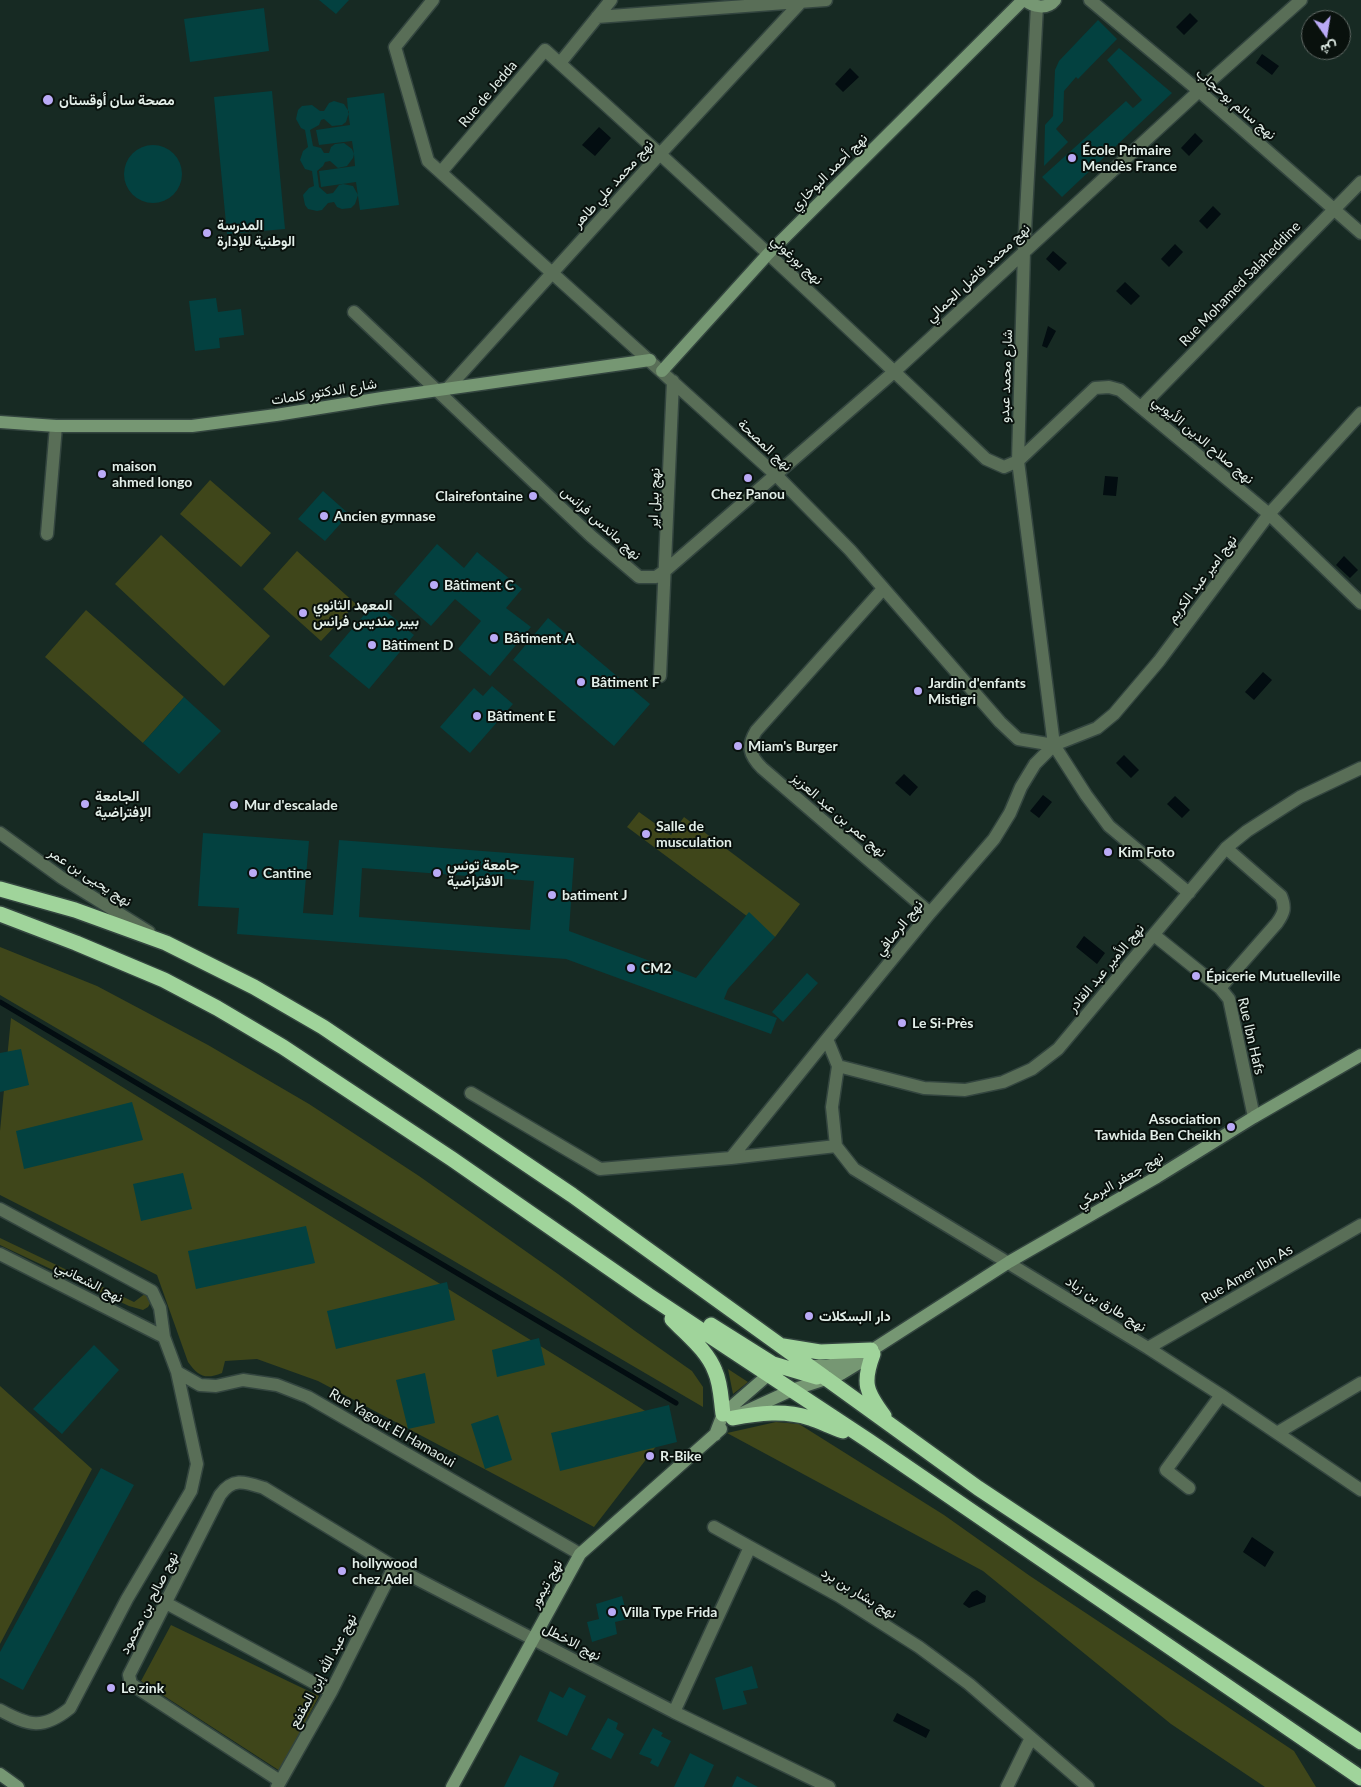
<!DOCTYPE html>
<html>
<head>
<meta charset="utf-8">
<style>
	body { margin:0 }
	#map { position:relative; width:1361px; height:1787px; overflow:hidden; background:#172a23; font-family:Lato,Vazirmatn,sans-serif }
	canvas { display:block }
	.north { position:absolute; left:1301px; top:10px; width:50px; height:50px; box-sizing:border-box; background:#09110d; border:1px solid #606965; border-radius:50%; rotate:167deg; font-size:14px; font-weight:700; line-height:20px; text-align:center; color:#e2eee8 }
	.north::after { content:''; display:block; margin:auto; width:18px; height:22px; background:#baaaf6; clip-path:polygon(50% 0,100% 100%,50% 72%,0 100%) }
</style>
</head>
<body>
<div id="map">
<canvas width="1361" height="1787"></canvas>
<div class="north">ش</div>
</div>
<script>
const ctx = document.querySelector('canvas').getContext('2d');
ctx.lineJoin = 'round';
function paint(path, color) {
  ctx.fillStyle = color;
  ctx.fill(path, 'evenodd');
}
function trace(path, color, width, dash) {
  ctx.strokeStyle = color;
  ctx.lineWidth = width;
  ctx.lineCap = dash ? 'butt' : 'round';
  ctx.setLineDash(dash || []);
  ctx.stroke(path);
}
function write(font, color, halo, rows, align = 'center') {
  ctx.font = font + ' Lato,Vazirmatn,sans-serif';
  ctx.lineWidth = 4;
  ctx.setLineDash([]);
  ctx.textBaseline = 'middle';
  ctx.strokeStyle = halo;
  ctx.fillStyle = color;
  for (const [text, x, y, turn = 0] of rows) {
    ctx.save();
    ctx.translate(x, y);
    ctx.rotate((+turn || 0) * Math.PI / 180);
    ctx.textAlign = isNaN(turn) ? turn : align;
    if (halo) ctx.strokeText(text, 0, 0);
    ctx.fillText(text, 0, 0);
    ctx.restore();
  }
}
paint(new Path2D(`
	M210,480L271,533L241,567L180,514Z
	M161,535L270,636L224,686L115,584Z
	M297,551L356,604L321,641L263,589Z
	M86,610L184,697L143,743L45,657Z
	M639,812L671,835L684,817L800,904L775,937L627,827Z
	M0,947L97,986L208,1045L309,1104L419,1176L558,1274L635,1331L692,1371L703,1387V1407L0,995Z
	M11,1018L671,1427L594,1527L318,1381L257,1359L225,1361L222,1373C205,1380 198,1376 188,1362L157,1275L0,1195V1131Z
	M0,1238L134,1302L146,1293L151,1302L148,1307L143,1310L129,1306L0,1245Z
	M728,1369L748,1382L733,1394Z
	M0,1386L92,1469L0,1644Z
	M776,1422L799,1424L944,1515L1030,1576L1294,1751L1316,1787H1265L1171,1724L983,1571L727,1433Z
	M171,1625L319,1696L280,1771L141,1681Z`), '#3f461a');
paint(new Path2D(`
	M1190,13L1198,21L1184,35L1176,27Z
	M1262,54L1279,66L1272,75L1256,63Z
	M850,68L859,77L843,92L835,84Z
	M599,127L611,138L595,156L582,145Z
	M1195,133L1203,141L1189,156L1181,148Z
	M1213,206L1221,214L1207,229L1199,221Z
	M1175,244L1183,252L1169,267L1161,259Z
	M1053,251L1067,263L1059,271L1046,259Z
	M1125,282L1140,296L1131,305L1116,291Z
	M1048,326L1056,331L1047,348L1042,346Z
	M1105,476L1118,477L1116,496L1103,495Z
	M1344,556L1358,570L1350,578L1336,565Z
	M1263,672L1272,680L1254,700L1245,692Z
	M1124,755L1139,770L1131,778L1116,763Z
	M904,774L918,787L910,796L895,783Z
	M1043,795L1052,802L1039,818L1030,811Z
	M1175,796L1190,810L1182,818L1167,804Z
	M1084,936L1105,953L1097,964L1076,947Z
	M1252,1537L1274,1552L1265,1567L1243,1552Z
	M977,1590L986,1596L985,1602L969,1608L963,1604L972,1592Z
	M897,1713L930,1730L926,1738L893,1721Z`), '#030d11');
trace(new Path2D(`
	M0,1002L676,1403`), '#030d11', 5);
paint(new Path2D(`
	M319,0H349L336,14Z
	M264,8L269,51L190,62L184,19Z
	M1098,20L1117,39L1078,79L1076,77L1064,91L1063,121L1056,129L1068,142L1044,166L1045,125L1053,116L1055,70L1059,61Z
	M1119,48L1172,93L1062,197L1042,177L1126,101L1133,108L1142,100L1107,60Z
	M272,91L285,229L227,234L214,97Z
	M384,93L399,205L360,210L356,182L321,187L319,171L355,166L354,154L353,158L347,166L338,168L330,161L325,162L323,166L317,171L319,187L327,194L333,193L339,185L343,184L353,186L358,195L355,204L351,208L342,209L337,207L334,202L328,203L322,210L317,211L308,209L305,205L303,195L309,188L314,186L312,171L305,169L300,160L303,151L308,147L305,130L301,128L296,119L298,110L302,106L312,105L320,111H324L329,103L334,101L344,104L349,112L346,122L342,125L332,126L324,119L321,120L319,125L310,130L313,146L321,148L324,153H329L331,147L335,144L344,143L352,149L354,154L352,141L319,145L316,130L350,125L348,111L347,98Z
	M124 174a29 29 0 1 1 58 0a29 29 0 1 1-58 0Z
	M216,298L218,312L241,309L244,335L219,338L220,348L195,351L189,301Z
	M323,491L349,514L325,541L298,519Z
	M437,544L464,568L477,552L522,589L506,608L531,627L490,676L458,649L481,621L455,599L431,626L394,594Z
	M375,602L414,635L369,689L329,656Z
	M548,618L650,704L614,746L513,660Z
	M492,686L513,704L470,753L440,727L474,688L483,696Z
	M184,697L221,731L179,774L143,743Z
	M203,833L309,841L303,913L333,915L339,840L574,858L569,931L696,978L749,912L775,937L728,989L724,999L777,1018L771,1034L566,959L237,934L239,908L198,906ZM362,868L534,881L530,930L359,917Z
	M807,973L818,983L783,1022L772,1012Z
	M21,1049L29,1085L0,1092V1053Z
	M132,1102L143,1140L24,1169L16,1131Z
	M183,1173L192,1209L141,1221L133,1184Z
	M306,1226L315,1263L196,1289L188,1251Z
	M447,1282L455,1320L336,1349L327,1311Z
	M539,1338L545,1365L497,1377L492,1350Z
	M94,1345L119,1370L62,1434L33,1409Z
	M425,1373L435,1423L408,1429L396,1380Z
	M669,1405L677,1442L560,1471L551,1433Z
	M498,1415L512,1460L485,1469L471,1424Z
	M101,1468L134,1485L23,1690L0,1678V1652Z
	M622,1596L628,1619L615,1622L617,1634L592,1642L587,1622L599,1619L596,1604Z
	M752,1666L758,1688L743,1691L747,1704L723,1710L715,1678Z
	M569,1687L586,1696L567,1736L537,1721L550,1691L563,1698Z
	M608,1718L618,1723L616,1729L624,1734L611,1759L591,1749Z
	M653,1728L663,1733L661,1736L671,1741L658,1767L650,1763L652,1759L639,1754Z
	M690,1753L714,1765L704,1787H674Z
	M520,1755L559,1773L553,1787H504Z
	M737,1776L758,1787H732Z`), '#034140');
const street = new Path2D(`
	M433,0L395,47L428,161L776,475L850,550L1000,722L1018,739L1054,745
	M1090,0L1199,91L1361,233
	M1037,6L1024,251L1018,461L1054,745L1086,795L1109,826L1189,893
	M597,17L826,0
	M560,63L611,0
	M441,172L545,50C694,184 841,320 986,459L1004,467L1018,461L1095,388L1109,387L1120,390L1269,514L1361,603
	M354,312L591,536L639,577H656L666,570L895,371L1199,91L1301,0
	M447,389L660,154L803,0
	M1141,407L1361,182
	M47,534L56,426
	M883,589L756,731C747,746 749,755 762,768L930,913
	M660,676L673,381
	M0,833L62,878L149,932
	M1154,935L1220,988L1229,999L1254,1117
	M1220,988L1277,923C1284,913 1286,908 1281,896L1226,848
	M838,1066L924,1088L965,1090L1003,1082L1032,1069L1058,1049L1226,848L1247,831L1300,797L1361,768
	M471,1093L600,1169L731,1158L836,1146
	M836,1146L832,1107L838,1066L827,1039L930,913L994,839L1010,813L1021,787L1035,764L1054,745L1097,728L1114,714L1159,661L1269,514L1361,413
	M836,1146L854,1169L1148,1348L1221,1395L1361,1490
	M731,1158L827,1039
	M0,1209L152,1291L160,1308L164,1337L177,1372L197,1464L191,1491L127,1599L70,1708C43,1730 29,1726 0,1710
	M0,1254L164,1337
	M1148,1348L1361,1225
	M177,1372L200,1385L216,1386L243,1380L277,1385L308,1397L580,1554
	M1277,1433L1361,1383
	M1189,1488L1166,1470L1221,1395
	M714,1527L750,1547
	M166,1603L331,1692
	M674,1712L750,1547L839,1596L919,1647L969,1684L1088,1787
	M280,1781L131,1684L129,1675L220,1495C233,1477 245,1482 264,1488L394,1567L674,1712L829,1787
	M277,1787L331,1692L394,1567
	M1007,1787L1031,1738`);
const secondary = new Path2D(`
	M1025,0C1033,7 1047,10 1055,0
	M662,371L768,254L1023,0
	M0,422L56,426H192L276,415L382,398L650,360
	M807,1366H826L858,1359L1009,1262L1157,1177L1254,1117L1361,1055
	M742,1413L792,1390L841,1374L859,1363
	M715,1435L723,1414L768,1375L777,1372
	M0,1774L18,1787
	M452,1787L580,1554L721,1429`);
const highway = new Path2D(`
	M0,889L75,910L166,943L254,987L323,1027L572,1195L978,1488L1361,1742
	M0,914L76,943L164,980L217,1008L283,1047L452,1159L648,1295L869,1441L1361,1778
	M672,1319C687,1335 707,1350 715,1371C721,1384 721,1400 723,1414
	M711,1325L773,1364L817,1377
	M783,1346L820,1352L871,1350
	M873,1354C862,1383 866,1392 884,1416
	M733,1418C759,1413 784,1410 810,1418C821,1422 832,1427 843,1431`);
trace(street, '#33453f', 15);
trace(secondary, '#33453f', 15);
trace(highway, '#33453f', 18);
trace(street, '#596e57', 12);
trace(secondary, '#769773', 12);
trace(highway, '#a0d49b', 15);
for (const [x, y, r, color] of [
	[48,100,6,"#baaaf6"],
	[1072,158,5,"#baaaf6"],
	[207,233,5,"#baaaf6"],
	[102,474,5,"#baaaf6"],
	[748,478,5,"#baaaf6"],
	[533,496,5,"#baaaf6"],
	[324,516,5,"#baaaf6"],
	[434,585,5,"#baaaf6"],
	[303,613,5,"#baaaf6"],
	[494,638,5,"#baaaf6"],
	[372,645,5,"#baaaf6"],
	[581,682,5,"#baaaf6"],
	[918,691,5,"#baaaf6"],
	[477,716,5,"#baaaf6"],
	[738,746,5,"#baaaf6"],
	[85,804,5,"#baaaf6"],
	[234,805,5,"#baaaf6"],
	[646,834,5,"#baaaf6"],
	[1108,852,5,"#baaaf6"],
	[253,873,5,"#baaaf6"],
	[437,873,5,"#baaaf6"],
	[552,895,5,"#baaaf6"],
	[631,968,5,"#baaaf6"],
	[1196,976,5,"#baaaf6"],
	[902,1023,5,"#baaaf6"],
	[1231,1127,5,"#baaaf6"],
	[809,1316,5,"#baaaf6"],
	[650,1456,5,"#baaaf6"],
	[342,1571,5,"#baaaf6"],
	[612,1612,5,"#baaaf6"],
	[111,1688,5,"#baaaf6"]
]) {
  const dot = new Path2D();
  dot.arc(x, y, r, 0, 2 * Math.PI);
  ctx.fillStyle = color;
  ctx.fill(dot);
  trace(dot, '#09110d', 2);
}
write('14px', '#e2eee8', '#09110d', [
	["Rue de Jedda",488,94,-50],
	["نهج سالم بوحجاب",1236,104,41],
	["نهج أحمد البوخاري",829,172,-45],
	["نهج محمد علي طاهر",613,184,-48],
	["نهج بورغوني",797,260,43],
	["نهج محمد فاضل الجمالي",978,273,-43],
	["Rue Mohamed Salaheddine",1240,284,-46],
	["شارع محمد عبدو",1006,376,-88],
	["شارع الدكتور كلمات",324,392,-9],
	["نهج صلاح الدين الأيوبي",1203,440,40],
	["نهج المصحة",765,445,43],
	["نهج بيل اير",654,498,-88],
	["نهج ماندس فرانس",601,523,42],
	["نهج امير عبد الكريم",1202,579,-53],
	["نهج عمر بن عبد العزيز",839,815,41],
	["نهج يحيى بن عمر",90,877,33],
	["نهج الرصافي",899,928,-51],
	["نهج الأمير عبد القادر",1106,968,-50],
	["Rue Ibn Hafs",1251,1036,77],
	["نهج جعفر البرمكي",1120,1180,-30],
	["Rue Amer Ibn As",1247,1274,-30],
	["نهج الشعانبي",89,1282,27],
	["نهج طارق بن زياد",1106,1304,32],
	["Rue Yagout El Hamaoui",392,1428,30],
	["نهج تيمور",546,1584,-61],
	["نهج بشار بن برد",859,1593,31],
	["نهج صالح بن محمود",149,1603,-63],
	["نهج الاخطل",572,1642,28],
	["نهج عبد الله إبن المقفع",323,1671,-62]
]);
write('bold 14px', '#e2eee8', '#09110d', [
	["مصحة سان أوقستان",59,100],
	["École Primaire",1082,150],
	["Mendès France",1082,166],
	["المدرسة",217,225],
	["الوطنية للإدارة",217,241],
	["maison",112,466],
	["ahmed longo",112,482],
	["Chez Panou",748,494,"center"],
	["Clairefontaine",523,496,"right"],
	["Ancien gymnase",334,516],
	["Bâtiment C",444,585],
	["المعهد الثانوي",313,605],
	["بيير منديس فرانس",313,621],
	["Bâtiment A",504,638],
	["Bâtiment D",382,645],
	["Bâtiment F",591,682],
	["Jardin d'enfants",928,683],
	["Mistigri",928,699],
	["Bâtiment E",487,716],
	["Miam's Burger",748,746],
	["الجامعة",95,796],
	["الإفتراضية",95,812],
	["Mur d'escalade",244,805],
	["Salle de",656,826],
	["musculation",656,842],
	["Kim Foto",1118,852],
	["جامعة تونس",447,865],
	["الافتراضية",447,881],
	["Cantine",263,873],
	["batiment J",562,895],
	["CM2",641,968],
	["Épicerie Mutuelleville",1206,976],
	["Le Si-Près",912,1023],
	["Association",1221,1119,"right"],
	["Tawhida Ben Cheikh",1221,1135,"right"],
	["دار البسكلات",819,1316],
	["R-Bike",660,1456],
	["hollywood",352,1563],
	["chez Adel",352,1579],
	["Villa Type Frida",622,1612],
	["Le zink",121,1688]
], 'left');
</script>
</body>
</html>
